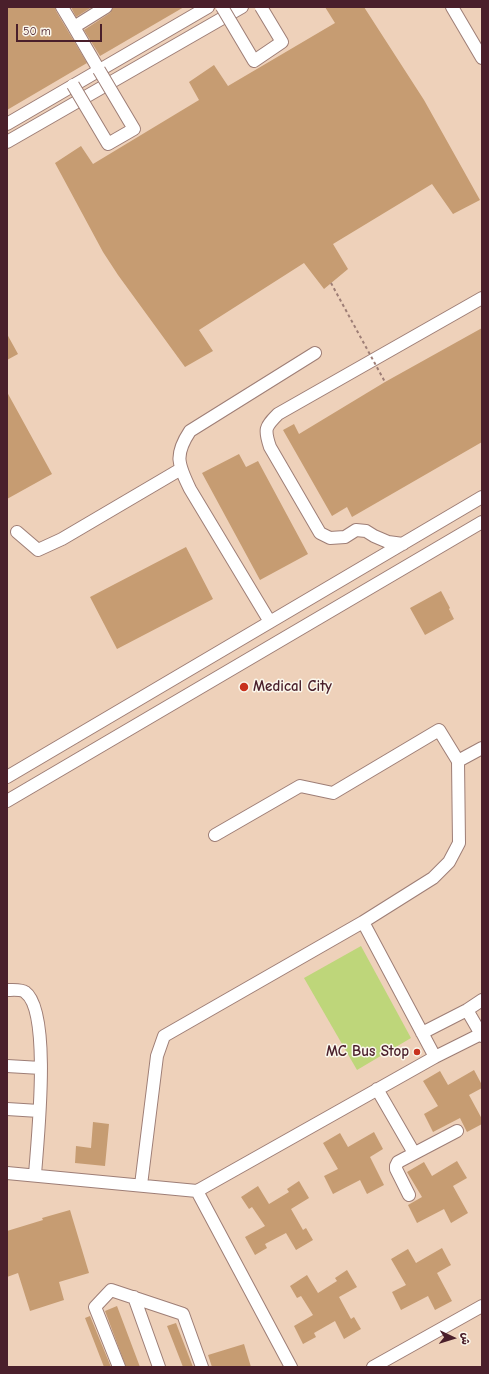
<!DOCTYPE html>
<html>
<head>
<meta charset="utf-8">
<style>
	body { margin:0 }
	#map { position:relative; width:489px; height:1374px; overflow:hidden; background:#f3dec2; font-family:"Comic Neue","Playpen Sans Arabic",sans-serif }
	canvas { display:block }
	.frame { position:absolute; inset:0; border:8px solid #4a1f2b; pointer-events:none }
	.north { position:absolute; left:433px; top:1318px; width:40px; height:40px; -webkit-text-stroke:3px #fbf7ec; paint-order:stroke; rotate:94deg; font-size:11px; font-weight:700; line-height:16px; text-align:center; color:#4a1f2b }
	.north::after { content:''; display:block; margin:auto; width:14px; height:18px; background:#4a1f2b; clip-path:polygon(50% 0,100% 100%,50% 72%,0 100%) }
	.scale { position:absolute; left:16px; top:24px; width:86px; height:18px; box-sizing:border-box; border:2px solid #4a1f2b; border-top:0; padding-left:5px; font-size:12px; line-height:14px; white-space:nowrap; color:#4a1f2b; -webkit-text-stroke:3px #fbf7ec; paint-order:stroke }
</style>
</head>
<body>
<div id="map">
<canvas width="489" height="1374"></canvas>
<div class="frame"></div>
<div class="north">ش</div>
<div class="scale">50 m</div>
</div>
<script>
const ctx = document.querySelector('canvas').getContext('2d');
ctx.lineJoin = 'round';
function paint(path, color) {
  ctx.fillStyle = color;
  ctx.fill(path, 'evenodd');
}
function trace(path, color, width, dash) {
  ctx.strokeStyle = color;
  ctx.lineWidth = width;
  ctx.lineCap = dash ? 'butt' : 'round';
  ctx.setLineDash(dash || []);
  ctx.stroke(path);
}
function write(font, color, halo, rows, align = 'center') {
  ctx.font = font + ' "Comic Neue",sans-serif';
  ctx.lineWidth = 3;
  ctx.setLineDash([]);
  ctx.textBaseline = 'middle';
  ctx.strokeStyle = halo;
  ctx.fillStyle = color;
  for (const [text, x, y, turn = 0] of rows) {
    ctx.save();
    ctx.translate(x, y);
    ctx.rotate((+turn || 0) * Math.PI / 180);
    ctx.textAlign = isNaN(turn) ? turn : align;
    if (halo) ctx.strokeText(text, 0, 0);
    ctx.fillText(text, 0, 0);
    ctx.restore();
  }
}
paint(new Path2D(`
	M7,7H482V1367H7Z`), '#eed1ba');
paint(new Path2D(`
	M361,946L411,1038L357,1070L304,978Z`), '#bed67a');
paint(new Path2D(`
	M7,7H55L56,11L87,63L7,110Z
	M71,7H92L76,17Z
	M113,7H184L100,56L84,30L110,13Z
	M325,7H364L424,100L480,200L453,214L432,184L333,244L348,269L324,289L304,263L199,330L213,351L185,367L118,275L103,252L55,163L81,146L93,164L199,100L189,82L214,65L228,86L335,23Z
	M482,328V442L352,517L347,507L332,516L283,430L294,424L299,434L385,382Z
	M7,334L18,354L7,360Z
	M7,392L52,474L7,499Z
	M239,454L246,467L258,461L308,554L260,580L202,473Z
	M186,547L213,599L117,649L90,597Z
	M441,591L450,608L449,609L454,619L425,635L410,608Z
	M474,1070L482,1085V1088L469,1095L482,1119V1124L467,1132L460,1118L433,1132L424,1114L438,1106L423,1081L440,1071L448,1085Z
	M93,1122L109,1124L105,1166L75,1163L76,1146L91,1148Z
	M374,1132L383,1149L370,1157L384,1185L367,1194L360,1180L333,1194L324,1176L338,1169L323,1143L340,1133L348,1147Z
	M457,1161L467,1178L453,1186L468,1213L451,1223L444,1209L417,1223L408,1205L422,1197L407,1172L424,1162L432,1176Z
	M299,1181L309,1198L291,1209L303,1230L306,1228L313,1240L296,1250L286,1233L265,1244L267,1248L255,1255L245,1237L265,1226L252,1207L249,1209L241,1197L258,1186L269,1204L289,1192L287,1189Z
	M70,1210L89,1273L59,1282L64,1300L30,1311L18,1273L7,1277V1231L43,1220L42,1218Z
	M442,1248L451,1265L437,1273L452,1301L435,1310L428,1296L401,1310L392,1292L406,1285L391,1259L408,1249L416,1263Z
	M347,1270L357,1287L339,1297L351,1319L354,1317L361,1329L344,1339L335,1321L314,1333L316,1337L303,1344L294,1326L313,1315L301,1296L297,1298L290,1286L307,1275L318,1293L337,1281L335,1278Z
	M117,1306L140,1367H126L105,1311Z
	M90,1316L111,1367H104L85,1318Z
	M176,1323L193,1367H183L167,1326Z
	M244,1344L251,1367H212L208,1355Z`), '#c69c72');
const minor = new Path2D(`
	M62,7L74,27
	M452,7L482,58
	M99,70L74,27L106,7
	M7,124L208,7
	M7,142L242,7
	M17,532L38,550L62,539L181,469
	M403,544L388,542L374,536L366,531L356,530L345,537L330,538L320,533L270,447C264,429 265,427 278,414L482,298
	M270,622L190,489C178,464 174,455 190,431L315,353
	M7,777L482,497
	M7,801L482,522
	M215,835L300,786L333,793L439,730L458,761
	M363,922L435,1057
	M7,990C12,990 21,989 25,992C52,1011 37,1143 35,1175
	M467,1010L482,1036
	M422,1033L467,1010L482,1000
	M7,1066L41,1068
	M377,1089L414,1153
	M7,1109L39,1111
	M7,1173L197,1191L291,1367
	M141,1185L157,1056L164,1036L363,922L433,878L449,862L459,843L458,761L482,748
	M197,1191L435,1057L481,1034
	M409,1195L396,1169V1166L398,1162L457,1131
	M134,1297L159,1367
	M119,1367L95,1307L111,1290L183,1314L202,1367
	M373,1367L482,1306`);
trace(minor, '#9e7e76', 14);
trace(minor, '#fff', 12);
const minorBridge = new Path2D(`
	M222,7L254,61L282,42L261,7
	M73,85L108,144L134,129L99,70`);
trace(minorBridge, '#9e7e76', 14, []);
trace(new Path2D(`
	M331,283L385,382`), '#9e7e76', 2, [3, 3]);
trace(minorBridge, '#fff', 12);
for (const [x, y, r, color] of [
	[244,687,5,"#c8321e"],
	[417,1052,4,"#c8321e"]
]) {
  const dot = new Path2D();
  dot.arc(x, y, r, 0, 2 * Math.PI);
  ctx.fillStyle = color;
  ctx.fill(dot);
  trace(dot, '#fbf7ec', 1.5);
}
write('bold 15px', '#4a1f2b', '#fbf7ec', [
	["Medical City",253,687],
	["MC Bus Stop",409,1052,"right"]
], 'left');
</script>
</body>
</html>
